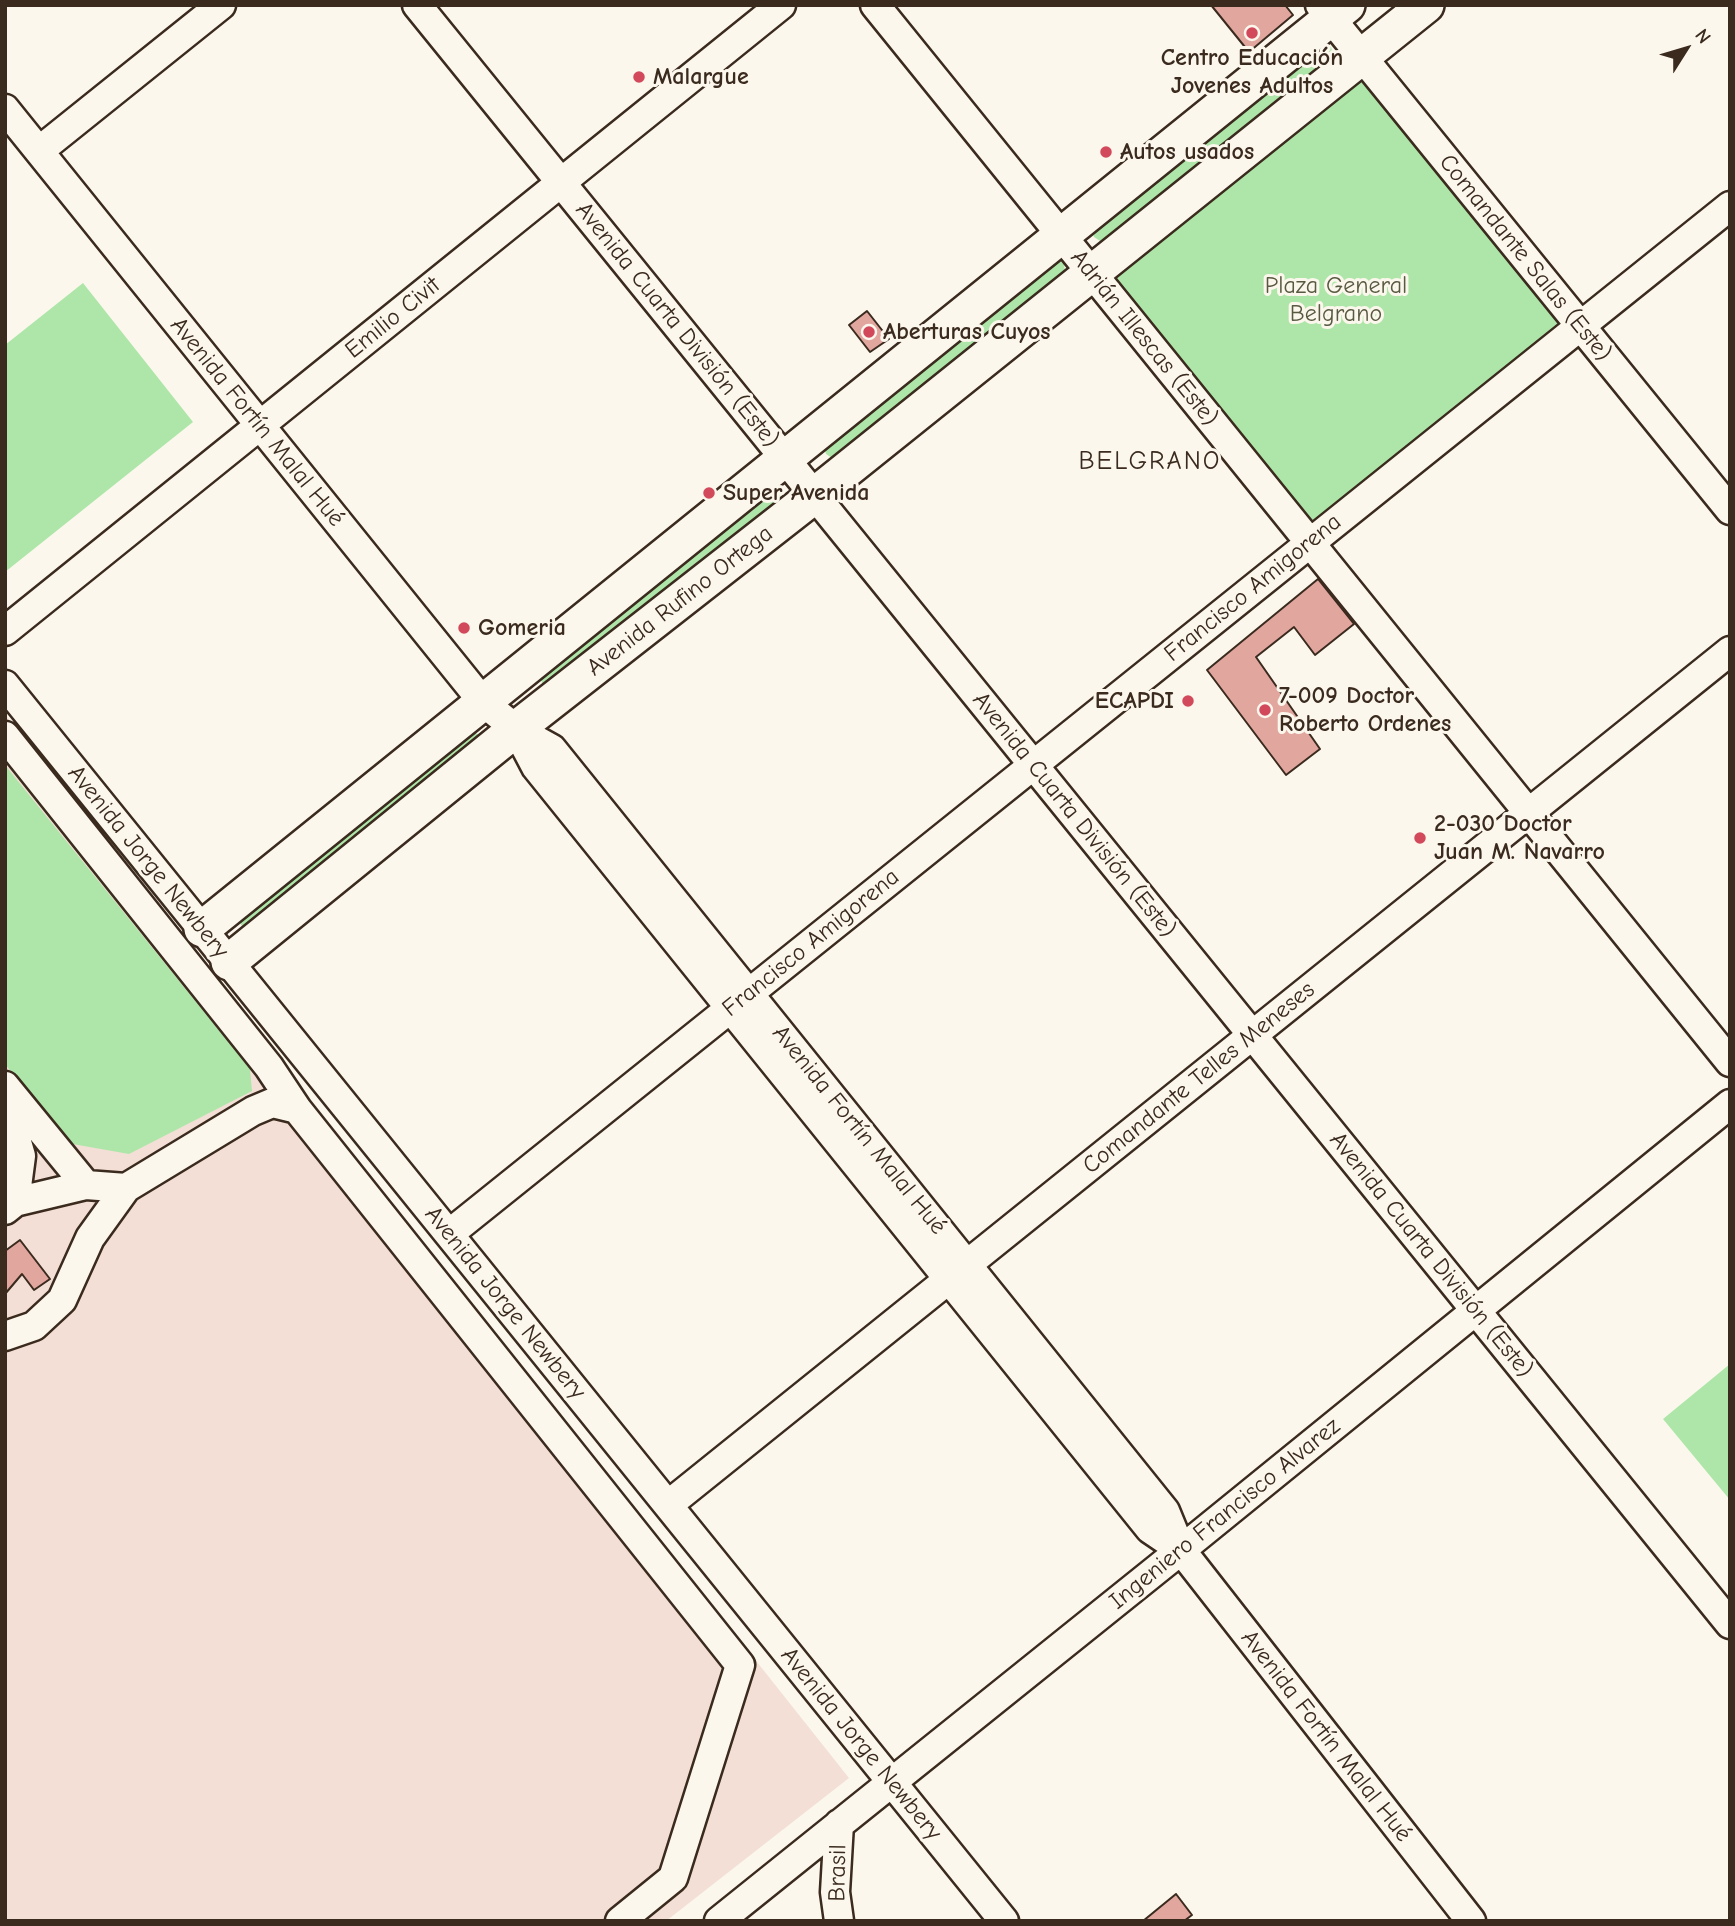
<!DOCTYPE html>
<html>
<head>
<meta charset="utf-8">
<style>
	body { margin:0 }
	#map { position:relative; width:1735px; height:1926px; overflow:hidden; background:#fbf7ec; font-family:"Comic Neue",sans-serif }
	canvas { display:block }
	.frame { position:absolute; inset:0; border:7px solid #3b2a1e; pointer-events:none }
	.north { position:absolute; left:1651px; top:14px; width:70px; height:70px; -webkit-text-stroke:5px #fbf7ec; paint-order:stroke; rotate:53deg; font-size:19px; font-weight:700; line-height:28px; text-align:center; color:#3b2a1e }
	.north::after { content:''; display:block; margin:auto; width:24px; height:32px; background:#3b2a1e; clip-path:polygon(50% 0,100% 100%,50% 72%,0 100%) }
</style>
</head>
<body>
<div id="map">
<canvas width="1735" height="1926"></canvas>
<div class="frame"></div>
<div class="north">N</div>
</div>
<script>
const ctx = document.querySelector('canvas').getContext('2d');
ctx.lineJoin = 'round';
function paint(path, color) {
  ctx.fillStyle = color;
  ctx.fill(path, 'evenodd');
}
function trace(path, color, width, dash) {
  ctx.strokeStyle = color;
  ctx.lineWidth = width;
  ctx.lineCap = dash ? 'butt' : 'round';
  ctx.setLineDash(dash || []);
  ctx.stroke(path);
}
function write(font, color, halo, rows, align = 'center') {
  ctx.font = font + ' "Comic Neue",sans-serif';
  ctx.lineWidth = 6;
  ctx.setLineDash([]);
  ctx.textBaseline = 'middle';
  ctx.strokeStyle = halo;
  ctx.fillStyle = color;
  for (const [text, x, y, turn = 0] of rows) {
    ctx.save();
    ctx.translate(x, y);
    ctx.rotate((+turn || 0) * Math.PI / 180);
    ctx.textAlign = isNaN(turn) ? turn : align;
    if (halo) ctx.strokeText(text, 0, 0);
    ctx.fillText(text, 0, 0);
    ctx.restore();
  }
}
paint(new Path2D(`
	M5,714L849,1778L666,1921H5Z`), '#f3dfd5');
paint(new Path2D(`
	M1325,43L1331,47L1333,54L1329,61L1107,239L1100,241L1094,237L1092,230Z
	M1361,58L1580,326L1310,543L1092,274Z
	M1057,259L1064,264L1065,271L1062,277L840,456L832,458L826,454L824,446Z
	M83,283L193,422L5,572V345Z
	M773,488L779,492L781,499L548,687L542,683L540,675Z
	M472,731L479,735L480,742L248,929L241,925L240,918Z
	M5,765L250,1069L252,1091L129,1154L67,1143L5,1064Z
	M1730,1364V1500L1663,1419Z`), '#aee6a9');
const building = new Path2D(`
	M1211,5H1285L1293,15L1249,52Z
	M867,311L889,339L870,352L849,325Z
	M1318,579L1354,624L1315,655L1294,627L1256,657L1320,749L1286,775L1207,670Z
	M20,1240L50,1279L34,1290L22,1274L5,1294V1251Z
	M1176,1894L1192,1915L1184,1921H1143Z`);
paint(building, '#e1a79f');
trace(building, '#3b2a1e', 2);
const minor = new Path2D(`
	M417,5L1730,1624
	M875,5L1730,1062
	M1320,5L1730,510
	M5,109L483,702L516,729
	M39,151L221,5
	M5,631L781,5
	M5,685L1004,1921
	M5,736L269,1067L297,1109
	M5,1086L86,1185L126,1188
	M5,1101L21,1156L15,1202L5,1210
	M15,1202L86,1185
	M449,1234L1730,206
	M5,1336L34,1326L62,1300L90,1238L126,1188L253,1111L272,1103L297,1109L740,1665L673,1878L620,1921
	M668,1505L1730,651
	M1181,1550L1150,1529L536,767L516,729L552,749L1165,1511L1181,1550L1471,1921
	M839,1824L835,1892L839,1921
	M719,1921L1181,1550L1730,1104`);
const major = new Path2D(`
	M202,929L1347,5
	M229,962L516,729L815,495L1426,5`);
trace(minor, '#3b2a1e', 33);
trace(major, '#3b2a1e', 40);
trace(minor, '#fbf7ec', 28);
trace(major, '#fbf7ec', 35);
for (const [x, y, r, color] of [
	[1252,33,7,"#d1495b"],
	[639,77,7,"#d1495b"],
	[1106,152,7,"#d1495b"],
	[869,332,7,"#d1495b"],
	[709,493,7,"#d1495b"],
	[464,628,7,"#d1495b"],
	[1188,701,7,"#d1495b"],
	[1265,710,7,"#d1495b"],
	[1420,838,7,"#d1495b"]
]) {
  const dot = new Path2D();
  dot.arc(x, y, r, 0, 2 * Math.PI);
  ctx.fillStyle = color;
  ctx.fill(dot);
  trace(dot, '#fbf7ec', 2.5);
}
write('bold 24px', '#3b2a1e', '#fbf7ec', [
	["Centro Educación",1252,58,"center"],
	["Jovenes Adultos",1252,86,"center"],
	["Malargue",653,77],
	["Autos usados",1120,152],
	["Aberturas Cuyos",883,332],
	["Super Avenida",723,493],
	["Gomeria",478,628],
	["7-009 Doctor",1279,696],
	["Roberto Ordenes",1279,724],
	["ECAPDI",1174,701,"right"],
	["2-030 Doctor",1434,824],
	["Juan M. Navarro",1434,852]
], 'left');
write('24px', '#3b2a1e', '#fbf7ec', [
	["Comandante Salas (Este)",1525,258,51],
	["Emilio Civit",393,318,-39],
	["Avenida Cuarta División (Este)",677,325,51],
	["Adrián Illescas (Este)",1144,338,51],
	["Avenida Fortín Malal Hué",257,422,51],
	["Francisco Amigorena",1253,588,-39],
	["Avenida Rufino Ortega",680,601,-38],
	["Avenida Cuarta División (Este)",1074,815,51],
	["Avenida Jorge Newbery",148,862,51],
	["Francisco Amigorena",811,943,-39],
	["Comandante Telles Meneses",1199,1078,-39],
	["Avenida Fortín Malal Hué",859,1130,51],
	["Avenida Cuarta División (Este)",1431,1255,51],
	["Avenida Jorge Newbery",505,1303,51],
	["Ingeniero Francisco Alvarez",1225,1514,-39],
	["Avenida Fortín Malal Hué",1326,1736,52],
	["Avenida Jorge Newbery",861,1744,51],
	["Brasil",838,1873,-89]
]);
write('24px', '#585941', '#fbf7ec', [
	["Plaza General",1336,286],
	["Belgrano",1336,314]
]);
ctx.letterSpacing = '2px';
write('26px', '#3b2a1e', '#fbf7ec', [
	["BELGRANO",1150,462]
]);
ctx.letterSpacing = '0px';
</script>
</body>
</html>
